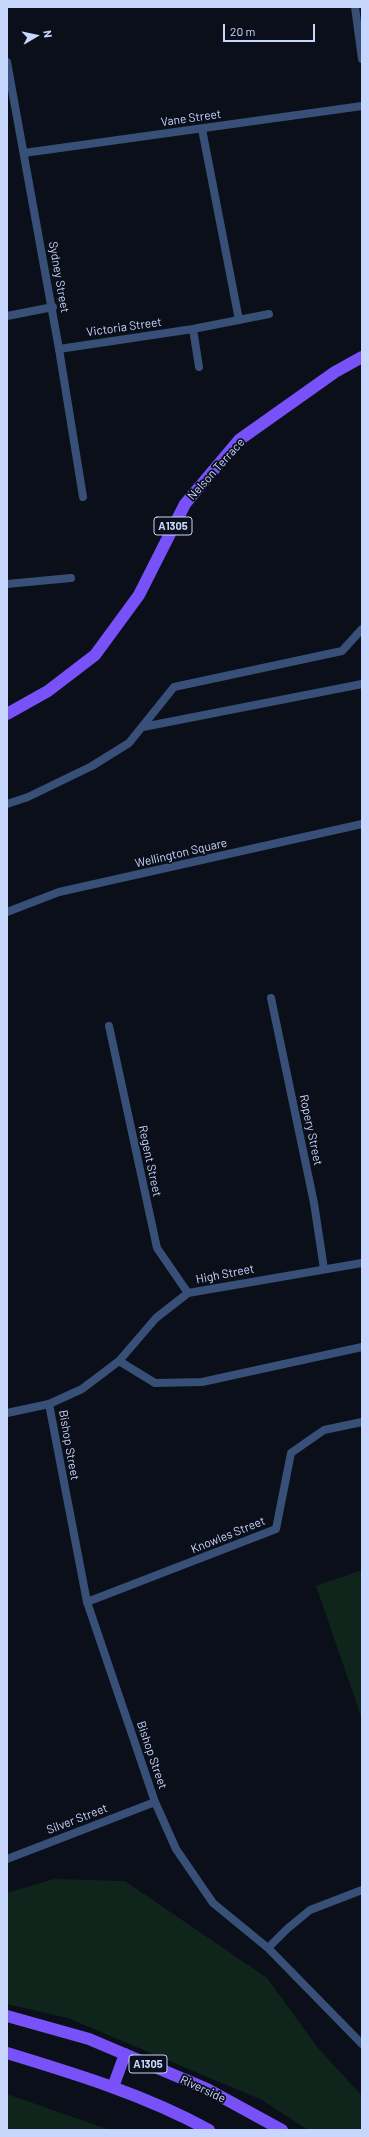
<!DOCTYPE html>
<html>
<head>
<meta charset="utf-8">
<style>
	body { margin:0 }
	#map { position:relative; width:369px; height:2137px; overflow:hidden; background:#0b0f1a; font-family:Barlow,sans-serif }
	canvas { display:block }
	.frame { position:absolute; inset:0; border:8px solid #c7d6fd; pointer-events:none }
	.north { position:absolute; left:16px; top:16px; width:40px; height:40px; -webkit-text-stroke:3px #0b0f1a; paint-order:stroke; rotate:81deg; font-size:11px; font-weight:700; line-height:16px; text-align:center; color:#c7d6fd }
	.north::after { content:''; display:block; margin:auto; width:14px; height:18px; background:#c7d6fd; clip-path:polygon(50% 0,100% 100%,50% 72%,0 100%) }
	.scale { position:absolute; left:223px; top:24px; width:92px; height:18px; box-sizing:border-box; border:2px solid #c7d6fd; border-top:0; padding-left:5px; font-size:12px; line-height:14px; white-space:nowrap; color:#c7d6fd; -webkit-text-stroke:3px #0b0f1a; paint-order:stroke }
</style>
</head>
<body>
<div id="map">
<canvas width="369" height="2137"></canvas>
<div class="frame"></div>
<div class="north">N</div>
<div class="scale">20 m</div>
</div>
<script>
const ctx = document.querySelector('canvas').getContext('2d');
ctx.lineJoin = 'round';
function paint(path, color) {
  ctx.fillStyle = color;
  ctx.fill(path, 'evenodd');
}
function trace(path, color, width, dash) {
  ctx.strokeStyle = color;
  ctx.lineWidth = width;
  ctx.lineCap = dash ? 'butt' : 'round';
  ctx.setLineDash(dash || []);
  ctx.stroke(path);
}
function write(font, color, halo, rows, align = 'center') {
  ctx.font = font + ' Barlow,sans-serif';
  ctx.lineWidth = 3.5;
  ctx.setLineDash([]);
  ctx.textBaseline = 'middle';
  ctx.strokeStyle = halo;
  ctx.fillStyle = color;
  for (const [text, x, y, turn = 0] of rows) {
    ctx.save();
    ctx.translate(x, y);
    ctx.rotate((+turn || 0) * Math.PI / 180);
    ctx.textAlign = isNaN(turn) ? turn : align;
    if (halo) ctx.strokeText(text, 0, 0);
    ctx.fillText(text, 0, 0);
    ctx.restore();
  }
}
paint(new Path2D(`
	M362,1570V1719L316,1586Z
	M54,1879L125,1881L267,1978L318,2048L362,2096V2130H308L262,2100L68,2018L7,2004V1893Z
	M7,2094L110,2130H7Z`), '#0f241b');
trace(new Path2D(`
	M202,129L239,320
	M7,584L71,578
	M143,727L362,684
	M7,804L28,797L92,766L129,743L174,687L342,651L362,629
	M271,998L314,1203L324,1269
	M109,1026L157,1248L188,1293`), '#384f78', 8);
trace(new Path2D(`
	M59,349L83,497
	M7,912L59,892L362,824
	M49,1404L87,1602`), '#384f78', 8);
trace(new Path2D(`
	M355,7L362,59
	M7,62L59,349L193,329L269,314
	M24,153L362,106
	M7,316L53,307
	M193,329L199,367
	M119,1361L155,1383L202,1382L362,1347
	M7,1413L49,1404L82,1389L119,1361L156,1318L188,1293L362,1263
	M362,1422L324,1430L291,1453L276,1529L87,1602L155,1802L176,1849L213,1903L268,1948L362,2044
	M7,1859L155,1802
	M268,1948L287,1929L310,1910L362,1890`), '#384f78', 8);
trace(new Path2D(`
	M7,714L48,691L95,655L139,595L185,504L239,440L335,372L362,357
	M7,2016L89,2039L207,2089L282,2130
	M7,2053C76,2074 145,2095 209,2130
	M113,2087L125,2054`), '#7852f8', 12);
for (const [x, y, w] of [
	[173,526,38],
	[148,2064,38]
]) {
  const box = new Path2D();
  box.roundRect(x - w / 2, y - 9, w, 18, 3);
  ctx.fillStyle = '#0b0f1a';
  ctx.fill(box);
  trace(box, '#c7d6fd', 1);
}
write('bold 11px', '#c7d6fd', null, [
	["A1305",173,526],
	["A1305",148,2064]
]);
write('12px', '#c7d6fd', '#0b0f1a', [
	["Vane Street",191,118,-8],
	["Sydney Street",59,277,80],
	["Victoria Street",124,327,-8],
	["Nelson Terrace",216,469,-48],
	["Wellington Square",181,853,-13],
	["Ropery Street",311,1130,78],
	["Regent Street",150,1161,78],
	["High Street",225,1274,-11],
	["Bishop Street",69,1445,80],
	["Knowles Street",228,1535,-22],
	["Bishop Street",152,1755,71],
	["Silver Street",77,1819,-21],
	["Riverside",203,2089,25]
]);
</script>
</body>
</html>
